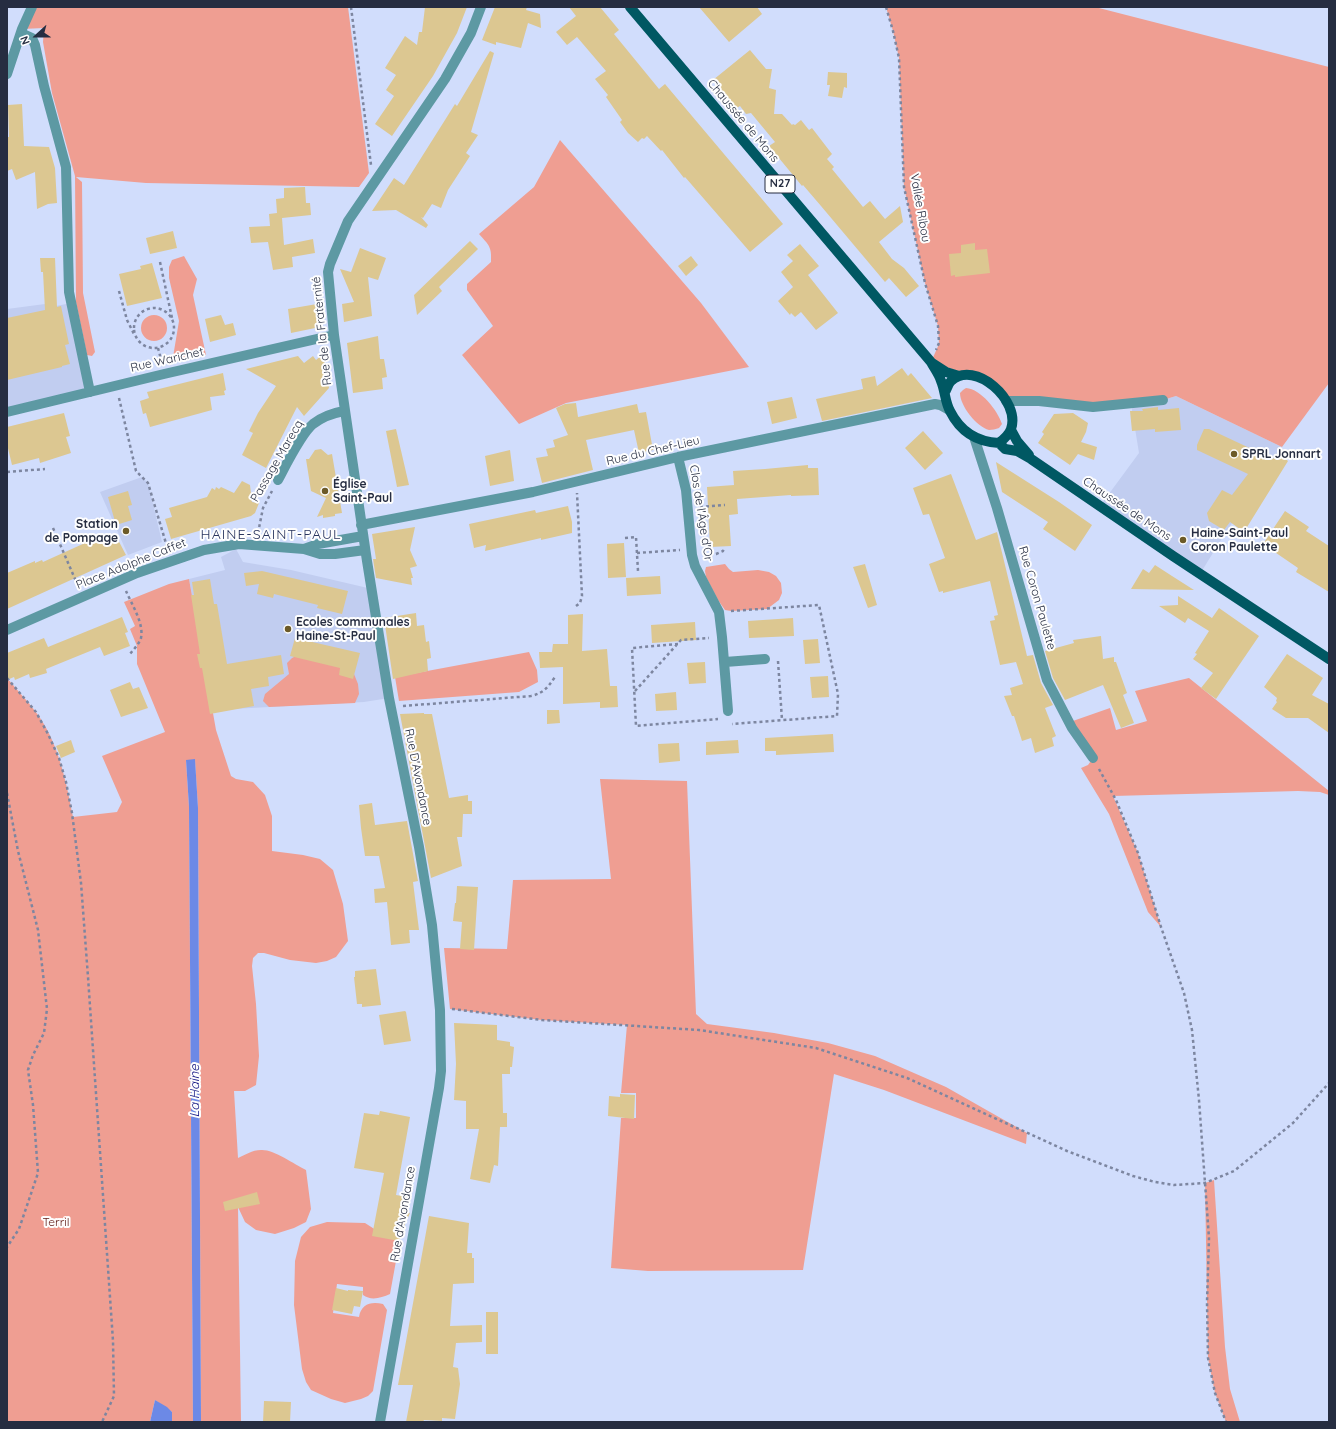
<!DOCTYPE html>
<html>
<head>
<meta charset="utf-8">
<style>
	body { margin:0 }
	#map { position:relative; width:1336px; height:1429px; overflow:hidden; background:#d1ddfc; font-family:Quicksand,sans-serif }
	canvas { display:block }
	.frame { position:absolute; inset:0; border:8px solid #262d41; pointer-events:none }
	.north { position:absolute; left:16px; top:16px; width:40px; height:40px; -webkit-text-stroke:3px #fefefe; paint-order:stroke; rotate:249deg; font-size:11px; font-weight:700; line-height:16px; text-align:center; color:#262d41 }
	.north::after { content:''; display:block; margin:auto; width:14px; height:18px; background:#262d41; clip-path:polygon(50% 0,100% 100%,50% 72%,0 100%) }
</style>
</head>
<body>
<div id="map">
<canvas width="1336" height="1429"></canvas>
<div class="frame"></div>
<div class="north">N</div>
</div>
<script>
const ctx = document.querySelector('canvas').getContext('2d');
ctx.lineJoin = 'round';
function paint(path, color) {
  ctx.fillStyle = color;
  ctx.fill(path, 'evenodd');
}
function trace(path, color, width, dash) {
  ctx.strokeStyle = color;
  ctx.lineWidth = width;
  ctx.lineCap = dash ? 'butt' : 'round';
  ctx.setLineDash(dash || []);
  ctx.stroke(path);
}
function write(font, color, halo, rows, align = 'center') {
  ctx.font = font + ' Quicksand,sans-serif';
  ctx.lineWidth = 4;
  ctx.setLineDash([]);
  ctx.textBaseline = 'middle';
  ctx.strokeStyle = halo;
  ctx.fillStyle = color;
  for (const [text, x, y, turn = 0] of rows) {
    ctx.save();
    ctx.translate(x, y);
    ctx.rotate((+turn || 0) * Math.PI / 180);
    ctx.textAlign = isNaN(turn) ? turn : align;
    if (halo) ctx.strokeText(text, 0, 0);
    ctx.fillText(text, 0, 0);
    ctx.restore();
  }
}
paint(new Path2D(`
	M71,303L90,392L7,412V309L45,304L46,308Z
	M1176,396L1282,447L1219,543L1200,574L1100,506L1139,453L1132,410L1133,403L1163,400Z
	M142,477L148,483L162,542L128,555L100,492Z
	M236,549L243,562L291,570L372,589L389,698L364,702L213,710L189,579L225,570L221,557Z`), '#c1cdf0');
paint(new Path2D(`
	M32,7H348L369,173L359,187L146,183L76,177L82,182L83,293L95,352L92,356L87,355L76,302L75,176L52,93L43,42L44,28L22,29Z
	M886,7H1095L1329,67V383L1282,447L1176,396L1163,400L1093,407L1003,396L970,375L931,362L939,344L938,326L925,283L904,187L899,58L893,31Z
	M560,140L701,303L749,367L566,403L519,424L462,355L493,326L467,290V284L491,262C492,247 489,245 479,234L534,187Z
	M184,256L197,279L193,295L206,355L176,361L173,357L179,321L169,278V267L172,260Z
	M141 328a13 13 0 1 1 26 0a13 13 0 1 1-26 0Z
	M966,388C981,389 998,411 1002,424L999,428C996,429 992,430 989,430C977,427 960,406 960,393L963,390Z
	M725,564L729,569L733,572L758,570L769,572L776,576L781,583L782,593L779,600L767,609L731,611L725,610L718,600L706,577L705,571L706,567Z
	M189,579L216,730L231,776L236,779L253,782L265,795L272,816V851L303,855L320,859L333,870L343,904L348,941L336,957L327,961L316,963L290,960L264,953H258L253,958L252,966L256,1004L259,1056L256,1085L245,1091H234L238,1158C245,1155 252,1150 261,1150C273,1149 294,1164 306,1170L311,1209L306,1222L294,1228L275,1234L256,1230L245,1222L238,1207L241,1422H201L198,808L195,760H186L189,807L193,1422H172V1412L155,1400L150,1422H7V678C16,689 26,699 35,711C58,740 66,781 73,817L117,812L122,802L102,756L165,732L137,664V646L130,629L135,626L124,602L169,584Z
	M529,652L537,670L538,682L519,692L399,701L395,677Z
	M298,655L348,668L354,674L358,684L359,694L355,703L269,707L263,701L265,694L289,674L287,663L292,658Z
	M1189,678L1329,791V795L1320,792L1298,791L1113,796L1138,853L1161,927L1148,912L1109,814L1081,768L1088,765L1093,758L1070,722L1110,708L1116,730L1147,721L1135,691Z
	M600,779L687,781L696,1014L707,1024L774,1033L828,1043L875,1056L946,1087L1027,1133L1026,1144L884,1090L834,1074L803,1270L648,1271L611,1268L621,1118H636V1093H621L627,1025L542,1020L450,1009L444,948L507,949L513,880L611,879Z
	M1214,1180L1225,1347L1230,1389L1240,1422H1226L1215,1393L1208,1358L1205,1183Z
	M327,1222L365,1223L379,1232L395,1238L398,1244V1250L390,1294C381,1298 371,1301 363,1295V1287L337,1284L333,1313L359,1317C361,1304 371,1301 383,1304L387,1310L373,1391L368,1396L361,1399L345,1403L331,1399L311,1390L306,1382L302,1369L294,1305L295,1261L301,1237L310,1227Z`), '#ef9e92');
paint(new Path2D(`
	M195,759L198,808L201,1422H193L189,807L186,760Z
	M155,1400L167,1407L172,1412V1422H150Z`), '#6c89e6');
paint(new Path2D(`
	M425,7H467L457,33L433,76L392,136L375,124L394,96L386,90L396,75L385,68L405,36L417,45L419,32H422Z
	M495,7H527L526,10L540,14L541,28L528,23L521,48L496,42V45L482,40Z
	M569,7H600L619,30L614,34L659,89L665,84L783,224L750,252L685,177L684,178L662,150L661,151L647,136L644,139L642,138L638,142L628,133L620,122L622,120L606,97L608,95L595,79L606,71L577,37L567,45L556,32L576,16Z
	M699,7H757L762,14L729,42Z
	M750,50L766,69H772L769,88L776,90L774,114H782L792,125L793,124L795,125L801,120L809,130L812,128L832,154L827,159L834,167L832,169L863,207L870,201L885,219L900,206L903,222L879,242L892,259L904,268L919,286L906,297L889,278L885,282L821,206L803,185L802,186L769,146L775,142L751,113L746,114L740,106L737,108L713,80Z
	M490,51L494,53L471,132L478,135L466,153L470,156L448,190L441,208L432,204L423,218L421,217L428,225L426,228L396,210L372,211L394,178L404,185L445,120L455,104L457,106Z
	M828,72L847,73V88L844,87L842,98L828,96L830,85H827Z
	M22,104L24,146L49,147L55,168L57,203L48,204L37,209L35,172L16,180L12,169L7,171V137H9L8,105Z
	M305,187L306,203H310L311,215L282,218L284,245L313,239L315,253L292,257L293,267L273,270L268,242L251,243L249,227L270,226L269,214L277,213L276,199L284,198V188Z
	M173,231L177,248L150,254L146,238Z
	M470,241L478,249L439,287L442,291L417,315L414,295Z
	M975,243V250L987,249L990,273L955,277V275L951,276L949,254L961,253V245Z
	M800,244L819,266L808,275L838,313L816,330L801,312L795,317L791,313L790,315L778,301L793,287L781,272L793,261L787,255Z
	M360,248L386,258L378,280L368,277L372,316L344,322L342,304L354,302L340,269L351,272Z
	M691,256L698,265L686,276L678,266Z
	M40,258H55L57,307L61,306L69,344L65,345L70,364L62,366V367L7,380V318L45,310L43,272H41Z
	M152,263L162,298L127,306L119,274L141,269L140,266Z
	M317,304L320,327L291,333L288,309Z
	M221,315L225,325L233,323L236,335L210,342L205,319Z
	M378,336L380,359H384L387,377L382,378L383,389L353,393L347,343Z
	M323,354L329,388L304,416L297,407L266,468L242,455L253,433L249,431L258,413L276,386L246,369L298,356L304,363L313,356L316,360Z
	M902,368L908,376L911,373L932,398L822,421L816,399L863,389L861,379L875,376L877,386Z
	M223,373L226,390L224,391L225,395L210,397L212,410L150,427L146,413L143,414L140,401L149,398L147,392Z
	M792,397L797,418L772,424L767,402Z
	M576,403L578,417L637,404L639,413L646,412L653,450L639,453L634,430L586,440L593,470L542,483L536,458L548,456L546,449L555,447L553,440L568,435L556,408L565,404Z
	M1158,407V410L1179,408L1181,430L1155,432V429L1132,431L1130,411H1143L1142,409Z
	M64,413L70,436L66,437L71,453L40,463L39,458L12,465L7,444V427Z
	M1073,413L1088,423L1086,432L1081,442L1097,447L1094,460L1078,454L1070,465L1038,443L1044,434L1042,432L1054,414Z
	M396,429L409,485L397,487L386,431Z
	M1204,429H1209L1273,459L1278,452L1288,461L1244,532L1230,522L1224,530L1209,521L1207,513L1222,490L1232,495L1248,474L1197,450V445Z
	M923,431L943,453L925,470L905,448Z
	M321,449L328,455L332,454L342,513L335,514V516L323,518V515L317,517L326,498L311,491L306,459H309L315,450Z
	M510,450L514,481L490,486L485,456Z
	M996,462L1059,502L1092,525L1075,551L1043,529L1048,522L1002,492Z
	M808,465V468H818L819,495L791,496V495L737,499L738,514L729,515L731,546L710,547L707,487L734,485L733,471L765,469Z
	M951,474L976,540L997,532L1027,656L1033,655L1041,683L1053,705L1045,708L1056,736L1052,738L1054,746L1035,753L1031,738L1022,741L1014,716H1012L1004,696L1012,695L1010,688L1023,684L1016,662L1000,665L990,621L995,620L994,616L998,615L990,581L943,593V591L939,592L929,564L945,558L929,514L923,515L913,488Z
	M242,481L250,485L252,502L259,503L255,513L251,516L171,539L165,519L172,517L169,508L207,497L212,488L215,490L216,487L219,489L221,487L234,493Z
	M128,491L132,505L128,506L132,520L116,525L108,497Z
	M568,506L572,522V533L541,540V538L485,551L486,545L474,548L469,524L535,510L536,513Z
	M1285,511L1309,527L1306,531L1329,546V592L1296,572L1298,568L1263,544Z
	M415,527L410,550L417,566L410,568L413,578H411L412,585L376,578L373,559H376L372,534Z
	M115,534L126,555L7,609V573L35,561V563L42,560L43,562L85,543L83,539Z
	M624,543L626,577L608,578L607,544Z
	M865,564L877,605L868,608L853,567Z
	M1155,565L1172,576L1194,590L1131,589L1143,569L1149,573Z
	M262,571L348,591L342,614L317,608L318,605L274,594L273,598L257,594L259,584L246,586L244,573Z
	M660,576L661,594L627,596L626,578Z
	M210,579L214,604H217L227,664L281,655L284,674L268,677L269,686L251,689L254,706L210,714L202,668H200L197,654H200L191,595H194L192,582Z
	M1178,596L1212,618L1219,608L1259,636L1216,699L1201,688L1213,673L1193,659L1197,654L1195,653L1209,631L1188,618L1185,623L1159,606L1178,605Z
	M416,613L417,626L424,625L426,642L429,641L431,658L427,659L428,671L393,679L384,618Z
	M583,614L582,651L607,649L610,686H617L618,707L600,708V702L563,704V667L540,668L539,652H552L553,644H568V615Z
	M122,617L128,632L125,633L130,646L104,656L100,647L46,669L47,673L30,678L29,674L15,680L14,677L7,680V653L44,638L48,647Z
	M793,618L794,636L749,638L748,621Z
	M695,622L696,640L652,643L651,625Z
	M1101,636L1103,659L1114,657V662H1116L1127,693L1123,695L1134,723L1121,728L1103,685L1065,700L1053,678L1045,651L1074,643L1073,640Z
	M295,638L360,653L353,679L339,675L340,668L290,656Z
	M818,639L820,663L805,664L803,640Z
	M1287,654L1323,678L1312,695L1329,704V733L1308,718H1286L1272,709L1277,702L1276,701L1277,698L1264,687Z
	M705,662L706,683L689,684L687,663Z
	M828,676L829,697L812,698L810,677Z
	M130,682L133,689L139,687L148,708L121,717L110,690Z
	M676,692L677,710L656,711L655,694Z
	M547,710H559L560,723L547,724Z
	M424,713V714H432L449,798L468,795V801H472V814H463L462,837H457L462,866L431,878L400,714Z
	M833,734L834,752L776,755V751H765V738Z
	M71,740L75,752L61,758L56,746Z
	M738,740L739,753L706,755V742Z
	M679,743L680,761L659,763L658,744Z
	M372,803L375,825L407,821L418,881L413,882L419,930H409L410,943L391,945L387,902L375,903L374,889L385,888L379,856H365L361,828L359,805Z
	M457,886L478,887L474,950L460,949L462,922L453,921L455,903H456Z
	M376,969L381,1005L362,1007V1004H357L354,977H355V971Z
	M405,1011L406,1012L411,1041L384,1045L379,1015Z
	M454,1023L497,1025V1040L510,1042V1046L514,1047L512,1067H510V1074H502L503,1113H507V1127H500L498,1166L494,1165L490,1183L470,1179L479,1129H466V1101L454,1100L456,1064Z
	M620,1094L635,1095L634,1119L608,1116L609,1096L620,1097Z
	M380,1111L410,1117L396,1195L408,1197L405,1212L410,1213L402,1231L399,1241L372,1236L384,1173L354,1168L364,1113L379,1115Z
	M257,1192L260,1204L225,1211L223,1202Z
	M429,1216L469,1223L467,1253H472V1258H474V1283L453,1284L450,1326L482,1325V1342L456,1343L453,1367L458,1368L460,1384L455,1419L442,1418V1421L424,1420L423,1422H406L413,1385H398Z
	M336,1288L348,1291V1290L363,1291L360,1307L354,1306L352,1314L332,1310Z
	M486,1312H498V1354H486Z
	M264,1401L291,1402L290,1422H263Z`), '#dcc791');
trace(new Path2D(`
	M351,7L371,165
	M886,7L893,31L899,58L904,187L925,283L938,326L939,343L936,350
	M160,262L172,318
	M119,291L127,320L134,334
	M134 328a20 20 0 1 1 40 0a20 20 0 1 1-40 0Z
	M158,348L162,363
	M119,398L136,471L148,483L168,550
	M7,472L45,469
	M700,507L725,505
	M53,528L78,586
	M258,533L263,508L272,491
	M625,538L636,537L638,571
	M637,553L680,550
	M704,555L716,554L723,551L724,547
	M126,591C132,605 144,623 141,638C139,644 134,649 130,654
	M576,606L580,603L582,596L577,493
	M731,611L819,605L838,694L837,716L732,724
	M678,644L632,648L636,726L718,719
	M778,661L782,720
	M7,678L36,712L48,734L59,758L66,782L72,813L81,883L88,977L113,1341L114,1396L102,1422
	M635,691L681,640L709,638
	M403,706L531,696C544,693 548,687 555,677
	M1099,769L1116,800L1138,853L1161,927L1184,993L1192,1030L1199,1100L1209,1238L1207,1302L1208,1358L1215,1393L1226,1422
	M7,793L18,851L38,930L47,1009L44,1033L33,1055L28,1070L33,1105L38,1173L19,1229L7,1247
	M452,1009L542,1020L699,1030L816,1048L907,1078L1067,1151L1133,1176L1155,1182L1174,1185L1205,1183L1234,1171L1293,1123L1329,1083`), '#7d86a0', 2.5, [3, 3]);
trace(new Path2D(`
	M21,33L32,38L35,45L44,86L66,167L69,292L90,392
	M7,74L22,29L32,7
	M1006,401H1039L1093,407L1163,400
	M7,412L164,374L334,335
	M974,437L997,508L1047,680L1072,728L1093,758
	M678,457L686,490L692,555L695,566L719,612L722,637L728,711
	M278,480C286,465 301,434 313,424C322,417 333,413 344,411
	M361,525L533,492L678,457L935,404L940,405L949,410
	M304,549L318,544L363,536
	M7,630L137,573L204,550L239,544L304,549L320,554H335L365,550
	M725,662L765,659
	M380,1422L439,1088L441,1071L440,1010L432,925L419,847L389,698L367,561L334,335L328,272L330,264L348,221L445,79L471,33L481,7`), '#5d99a3', 10);
trace(new Path2D(`
	M630,7L931,362C934,368 939,374 941,381C945,390 945,402 950,411C960,431 977,442 999,443C1004,439 1009,435 1011,429C1021,401 975,359 951,381C948,384 947,389 945,392
	M932,363L946,372L959,376
	M1011,430L1017,441L1029,455
	M999,443L1005,449L1017,451L1031,459L1173,556L1329,659`), '#005863', 10);
for (const [x, y, r, color] of [
	[1234,454,4,"#6c5a28"],
	[325,491,4,"#6c5a28"],
	[126,531,4,"#6c5a28"],
	[1183,540,4,"#6c5a28"],
	[288,629,4,"#6c5a28"]
]) {
  const dot = new Path2D();
  dot.arc(x, y, r, 0, 2 * Math.PI);
  ctx.fillStyle = color;
  ctx.fill(dot);
  trace(dot, '#fefefe', 1.5);
}
for (const [x, y, w] of [
	[780,184,30]
]) {
  const box = new Path2D();
  box.roundRect(x - w / 2, y - 9, w, 18, 3);
  ctx.fillStyle = '#fefefe';
  ctx.fill(box);
  trace(box, '#262d41', 1);
}
write('bold 11px', '#262d41', null, [
	["N27",780,184]
]);
write('12px', '#262d41', '#fefefe', [
	["Chaussée de Mons",743,121,50],
	["Vallée Ribou",920,208,80],
	["Rue de la Fraternité",322,331,-96],
	["Rue Warichet",167,360,-13],
	["Rue du Chef-Lieu",653,451,-13],
	["Passage Marecq",277,461,-60],
	["Chaussée de Mons",1127,509,34],
	["Clos de l'Âge d'Or",701,513,81],
	["Place Adolphe Caffet",131,564,-22],
	["Rue Coron Paulette",1037,598,74],
	["Rue D'Avondance",418,777,79],
	["Rue d'Avondance",403,1214,-80]
]);
write('bold 12px', '#262d41', '#fefefe', [
	["SPRL Jonnart",1242,454],
	["Église",333,484],
	["Saint-Paul",333,498],
	["Station",118,524,"right"],
	["de Pompage",118,538,"right"],
	["Haine-Saint-Paul",1191,533],
	["Coron Paulette",1191,547],
	["Ecoles communales",296,622],
	["Haine-St-Paul",296,636]
], 'left');
write('12px', '#5d1610', '#fefefe', [
	["Terril",56,1222]
]);
write('italic 13px', '#131583', '#fefefe', [
	["La Haine",195,1091,-90]
]);
ctx.letterSpacing = '1px';
write('14px', '#29355f', '#fefefe', [
	["HAINE-SAINT-PAUL",271,535]
]);
ctx.letterSpacing = '0px';
</script>
</body>
</html>
